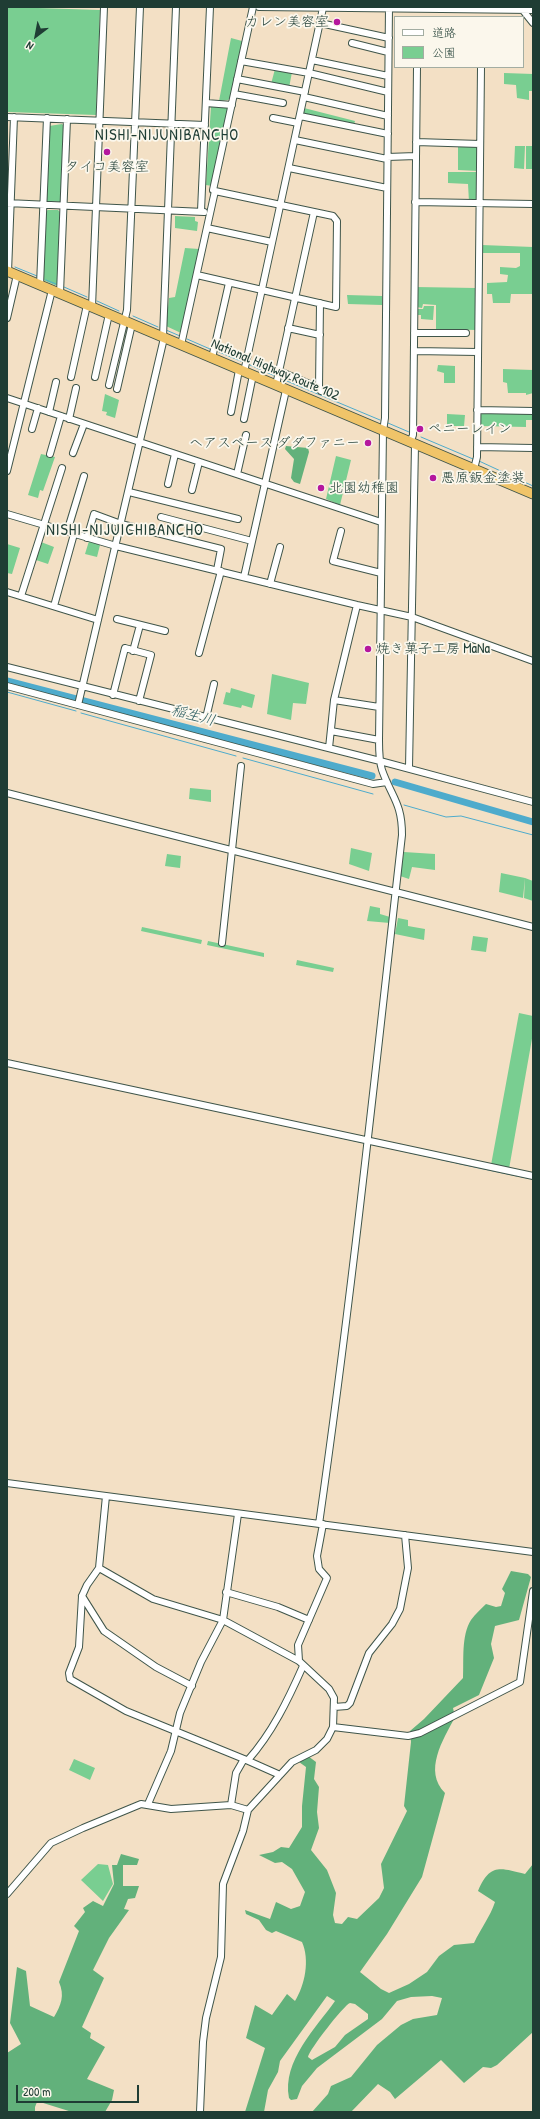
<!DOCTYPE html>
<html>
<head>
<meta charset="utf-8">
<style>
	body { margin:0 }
	#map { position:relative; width:540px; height:2119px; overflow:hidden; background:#f3e0c5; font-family:"Patrick Hand","Klee One",sans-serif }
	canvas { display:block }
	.frame { position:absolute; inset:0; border:8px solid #1f3d34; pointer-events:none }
	.legend { position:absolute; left:394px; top:16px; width:130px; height:52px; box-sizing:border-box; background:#fbf7ec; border:1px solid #a3ada2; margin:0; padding:5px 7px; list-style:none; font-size:12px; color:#1f3d34 }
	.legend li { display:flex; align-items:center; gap:8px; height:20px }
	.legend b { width:20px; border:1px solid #a3ada2 }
	.north { position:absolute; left:16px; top:16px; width:40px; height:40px; -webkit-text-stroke:3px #fbf7ec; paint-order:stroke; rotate:212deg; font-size:11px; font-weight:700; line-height:16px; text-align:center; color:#1f3d34 }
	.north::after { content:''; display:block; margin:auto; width:14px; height:18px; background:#1f3d34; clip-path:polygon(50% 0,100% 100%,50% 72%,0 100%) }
	.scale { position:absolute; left:16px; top:2085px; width:123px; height:18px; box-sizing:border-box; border:2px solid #1f3d34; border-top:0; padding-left:5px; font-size:12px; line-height:14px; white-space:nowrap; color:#1f3d34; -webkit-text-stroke:3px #fbf7ec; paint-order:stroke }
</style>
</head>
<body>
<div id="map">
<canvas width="540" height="2119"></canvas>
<div class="frame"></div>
<ul class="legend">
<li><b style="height:5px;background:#fff"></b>道路</li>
<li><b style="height:11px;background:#79ce91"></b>公園</li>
</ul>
<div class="north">N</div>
<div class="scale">200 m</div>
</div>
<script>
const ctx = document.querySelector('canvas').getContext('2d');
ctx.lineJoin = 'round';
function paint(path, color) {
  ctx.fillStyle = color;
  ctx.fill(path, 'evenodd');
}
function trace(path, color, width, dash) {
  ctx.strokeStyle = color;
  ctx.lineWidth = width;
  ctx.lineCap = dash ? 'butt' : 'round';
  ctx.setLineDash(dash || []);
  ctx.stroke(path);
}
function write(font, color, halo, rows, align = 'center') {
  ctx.font = font + ' "Patrick Hand","Klee One",sans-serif';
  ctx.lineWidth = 3.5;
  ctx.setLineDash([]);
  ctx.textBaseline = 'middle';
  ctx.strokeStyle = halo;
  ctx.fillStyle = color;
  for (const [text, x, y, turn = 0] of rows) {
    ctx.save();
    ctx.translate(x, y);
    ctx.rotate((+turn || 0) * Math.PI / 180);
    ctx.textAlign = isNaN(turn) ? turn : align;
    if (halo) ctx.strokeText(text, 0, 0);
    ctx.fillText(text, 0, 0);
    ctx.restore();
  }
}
paint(new Path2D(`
	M7,7L100,10L96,115L7,112Z
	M231,38L242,41L231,97L228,100L219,101Z
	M275,69L292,72L289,88L271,84Z
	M504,73L533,74V91H529V100L517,98L516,85L504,84Z
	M211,106H226L228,109L212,186L206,185Z
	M304,108L355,121L354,125L303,115Z
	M62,124L64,126L61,200L60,202L46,201L49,126Z
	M458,144L478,145V171L458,170Z
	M515,146H525L524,169L514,168Z
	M526,146H533V169H526Z
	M448,172H478V202H469L468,184L448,183Z
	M48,210H58L60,212L57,285H55L43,280L46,211Z
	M175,216L195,217V221L198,222L197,231L175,228Z
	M482,245L533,247V294H511L510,303H493L492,294H487V283L507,282L508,275L500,274V267L516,268L520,266V253H482Z
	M185,248L199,249L181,333L166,326L169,298L175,297Z
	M416,287L476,288V330L436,329V305L423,304L422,308L416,307Z
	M347,295L382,296V305L348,304Z
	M424,306H434L433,320L421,319V315H416L417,309H423Z
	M438,365L455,366V383H444V373L437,371Z
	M503,369L533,370V393L526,395V393H508L507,383L503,382Z
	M105,394L119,400L115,418L106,415L107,412L102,411Z
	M485,412L533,414V420H526V427L480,426V415Z
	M447,414L465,415L464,426H447Z
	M41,454L55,457L43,491L40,490L38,498L28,495Z
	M336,456L351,460L340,505L326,499Z
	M89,541L100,545L97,557L85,554Z
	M41,542L54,547L48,564L36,560Z
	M7,544L20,548L12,574L7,573Z
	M272,674L309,683L306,704L293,703L291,720L267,714Z
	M231,688L255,695L252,708L242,705L241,708L223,704L226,692L230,693Z
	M190,788L211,790V802L189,799Z
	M351,848L372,853L369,871L349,864Z
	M404,852L435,854V870L412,867L409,879L400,876Z
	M167,854L181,856L180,868L165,866Z
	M501,873L525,878L523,898L499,892Z
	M525,878L533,881V901L524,898Z
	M370,906L380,908V914L390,917V923L367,921Z
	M398,918L408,920V926L425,929L424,940L395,934Z
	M142,927L202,940L201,944L141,931Z
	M473,936L488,938L486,952L471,950Z
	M208,941L264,953V957L207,945Z
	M297,960L334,968L333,972L296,965Z
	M519,1013L533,1016V1033L509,1169L491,1165Z
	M74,1759L95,1768L90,1780L69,1770Z
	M98,1864L108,1865L113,1884L103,1901L81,1880Z`), '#79ce91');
paint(new Path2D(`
	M286,446L308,448L309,452L300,484L294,482L291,478L294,459L285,449Z
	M511,1571L528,1574L531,1577L519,1620L495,1626L491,1644L494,1658L479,1695L453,1708L455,1717C443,1740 423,1771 445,1793L422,1877L387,1934L360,1972L381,1989L389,1993L409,1984L427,1972L439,1956L454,1945L474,1943C481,1928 490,1917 495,1902L478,1891C490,1863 500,1868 525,1874L533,1864V2032L497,2065L491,2068L483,2067L464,2083L441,2060L395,2099L390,2092L378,2084L351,2112H312L328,2094L331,2086L351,2077L377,2045L401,2025L413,2019L437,2015L442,1998L432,1996L411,1997L397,2001L382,2019L317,2068L302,2086L297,2099L291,2100L289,2098C282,2061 316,2028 335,2001L327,1996L280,2061L278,2072L268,2090L264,2112H245L265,2048L246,2038L255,2005L272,2015L287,1994L295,2001C305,1985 310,1960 302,1942L276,1931L272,1933L266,1930L259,1920L246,1914L245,1910L270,1919L276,1902L291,1909L300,1906L305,1892L292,1869L282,1862L275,1863L259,1855L273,1852L281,1847L289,1848L302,1827V1806L306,1767L299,1762L308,1756L316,1762L314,1779L319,1787L317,1812L319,1828L311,1850L327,1870L336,1893L333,1915L335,1923L342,1924L348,1917L357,1919L379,1898L384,1888L381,1864L407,1811L404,1806L411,1742L410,1731L424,1719L463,1678C464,1660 461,1636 471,1620C475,1614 481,1609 486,1604L496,1607L501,1606L505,1593L502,1589ZM350,2003L355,2004L368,2014V2019L345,2035L335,2047L312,2060L308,2057C309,2050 344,2005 350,2003Z
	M121,1854L139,1859L137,1865H123V1886H139L135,1898L128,1899L124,1909L129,1910L109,1938L93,1970L104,1978L82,2027L91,2033L90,2038L105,2047L87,2079L114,2090L112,2100L105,2112H72L40,2102H37L35,2107V2112H7V2053L21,2044L10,2023L17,1967L26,1971L30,2006L54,2017C61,2005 65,1996 59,1982L79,1931L74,1926L85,1912L83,1908L93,1901L103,1906L114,1884L112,1865H117Z`), '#62b17b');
trace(new Path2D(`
	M15,267L37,276
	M46,280L56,284
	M64,287L87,297
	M97,301L119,311
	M133,316L158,327
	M166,330L180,336
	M187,339L210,349
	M219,352L243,362
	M250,365L275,376
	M282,379L380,420
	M388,423L409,432
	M421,437L473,459
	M479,461L533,486
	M7,692L76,711
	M81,713L236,756
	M243,758L373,794
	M404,805L446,817L461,816L533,835
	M332,1136L364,1143
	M370,1144L452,1162
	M456,1163L517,1176
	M521,1177L533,1179`), '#4eabcc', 1);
trace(new Path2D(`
	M7,681L372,776
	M395,782L533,822`), '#4eabcc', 7);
const minor = new Path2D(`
	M259,7L533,10
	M521,8L533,23
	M320,23L389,38
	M352,43L388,52
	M312,60L388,76
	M241,61L309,73L388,92
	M237,79L305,92
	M234,94L283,103
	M304,97L388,116
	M206,103L232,105
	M300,116L388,134
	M7,117L205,125
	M273,118L298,123
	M295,140L387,159
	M416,142L480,144
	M387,157L416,156
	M289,168L387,188
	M213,190L253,7
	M415,202L533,204
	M7,203L204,212
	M201,211L210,7
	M207,228L272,242
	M8,272L14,117
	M40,285L47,118
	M60,293L67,119
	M92,307L104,7
	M7,318L17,275
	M288,328L320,335
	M414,333H466
	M163,337L176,7
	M181,345L215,191L333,216L337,221L336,307L197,275
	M414,351L478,352
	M212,358L229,283
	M279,371L319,388L321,391L334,393
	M244,372L323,8
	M71,377L87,305
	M95,377L109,314
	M109,385L127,310L140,7
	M276,385L314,212
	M319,388L320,303
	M117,389L132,324
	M7,398L381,522
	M477,410L533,411
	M49,412L56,382
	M231,412L239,370
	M69,419L76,388
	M244,419L253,375
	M32,429L38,408
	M410,443L413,435L417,67
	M477,447L533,448
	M73,453L84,424
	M50,454L61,416
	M474,469L477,457L481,67
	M7,471L52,290
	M237,474L246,435
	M168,484L175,454
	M192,490L199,462
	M129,492L238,519
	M7,514L116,546L357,605L412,617L533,661
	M161,517L252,541
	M341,531L333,561L381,573
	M67,532L84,476
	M87,538L94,514L121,524L221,549L217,570
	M244,577L286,390
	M270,584L280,547
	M7,592L98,620
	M21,596L62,468
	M54,606L74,534
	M117,619L165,631
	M133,651L140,625
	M199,653L221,571
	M7,667L380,761L533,802
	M7,686L373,784L387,782
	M113,695L125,648L151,655L139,701
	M334,700L379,707
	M78,705L164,338
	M206,718L214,684
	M331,731L379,740
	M329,748L334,700L357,605
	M409,768L415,445
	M7,793L533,927
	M222,943L241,766
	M7,1063L533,1176
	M7,1483L533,1552
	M106,1496L99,1568L87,1585L82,1596L79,1647L69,1673L70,1679L126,1711L244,1759L280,1775
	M319,1524C352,1295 376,1065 402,835C402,803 392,798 382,770C379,761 379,750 379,740L383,431L385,418L389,7
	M99,1568L153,1599L223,1620L299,1661L329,1689L334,1698L333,1727L327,1739L316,1750L292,1762L248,1810L243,1831L223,1884L221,1957L206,2018L203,2042L200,2112
	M226,1592L278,1607L309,1620
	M82,1596L104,1631L156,1667L192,1686
	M299,1661L298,1645L327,1578L319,1569L317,1556L323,1524
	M334,1707L347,1706L350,1703L369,1653L392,1624L400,1609L408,1568L405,1535
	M333,1727L408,1736L420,1733L520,1682L533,1591
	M248,1760C272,1733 288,1700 303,1666
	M148,1804L171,1751L180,1713L201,1662L223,1620L238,1514
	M231,1805L236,1773L244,1759
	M7,1894L51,1843L83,1828L141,1804L171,1809L231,1805L248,1810`);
const highway = new Path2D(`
	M7,271L533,494`);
trace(minor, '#3f554a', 8);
trace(highway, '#3f554a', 11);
trace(minor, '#fff', 6);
trace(highway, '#f0c469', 9);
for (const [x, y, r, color] of [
	[337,22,4,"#b5179e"],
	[107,152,4,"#b5179e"],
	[420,429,4,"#b5179e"],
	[368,443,4,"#b5179e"],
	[433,478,4,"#b5179e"],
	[321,488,4,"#b5179e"],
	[368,649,4,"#b5179e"]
]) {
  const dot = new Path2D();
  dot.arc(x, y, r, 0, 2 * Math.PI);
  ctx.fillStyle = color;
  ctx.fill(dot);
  trace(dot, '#fbf7ec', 1.5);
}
write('14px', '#1f3d34', '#fbf7ec', [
	["カレン美容室",329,22,"right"],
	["タイコ美容室",107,167,"center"],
	["ペニーレイン",428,429],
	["ヘアスペース ダダファニー",360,443,"right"],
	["悪原鈑金塗装",441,478],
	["北園幼稚園",329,488],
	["焼き菓子工房 MaNa",376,649]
], 'left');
write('14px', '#1f3d34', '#fbf7ec', [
	["National Highway Route 102",275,370,23]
]);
write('italic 15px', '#2d5e62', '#fbf7ec', [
	["稲生川",193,716,15]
]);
ctx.letterSpacing = '1px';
write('16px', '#1f3d34', '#fbf7ec', [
	["NISHI-NIJUNIBANCHO",167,136],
	["NISHI-NIJUICHIBANCHO",125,531]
]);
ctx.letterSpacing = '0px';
</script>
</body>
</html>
